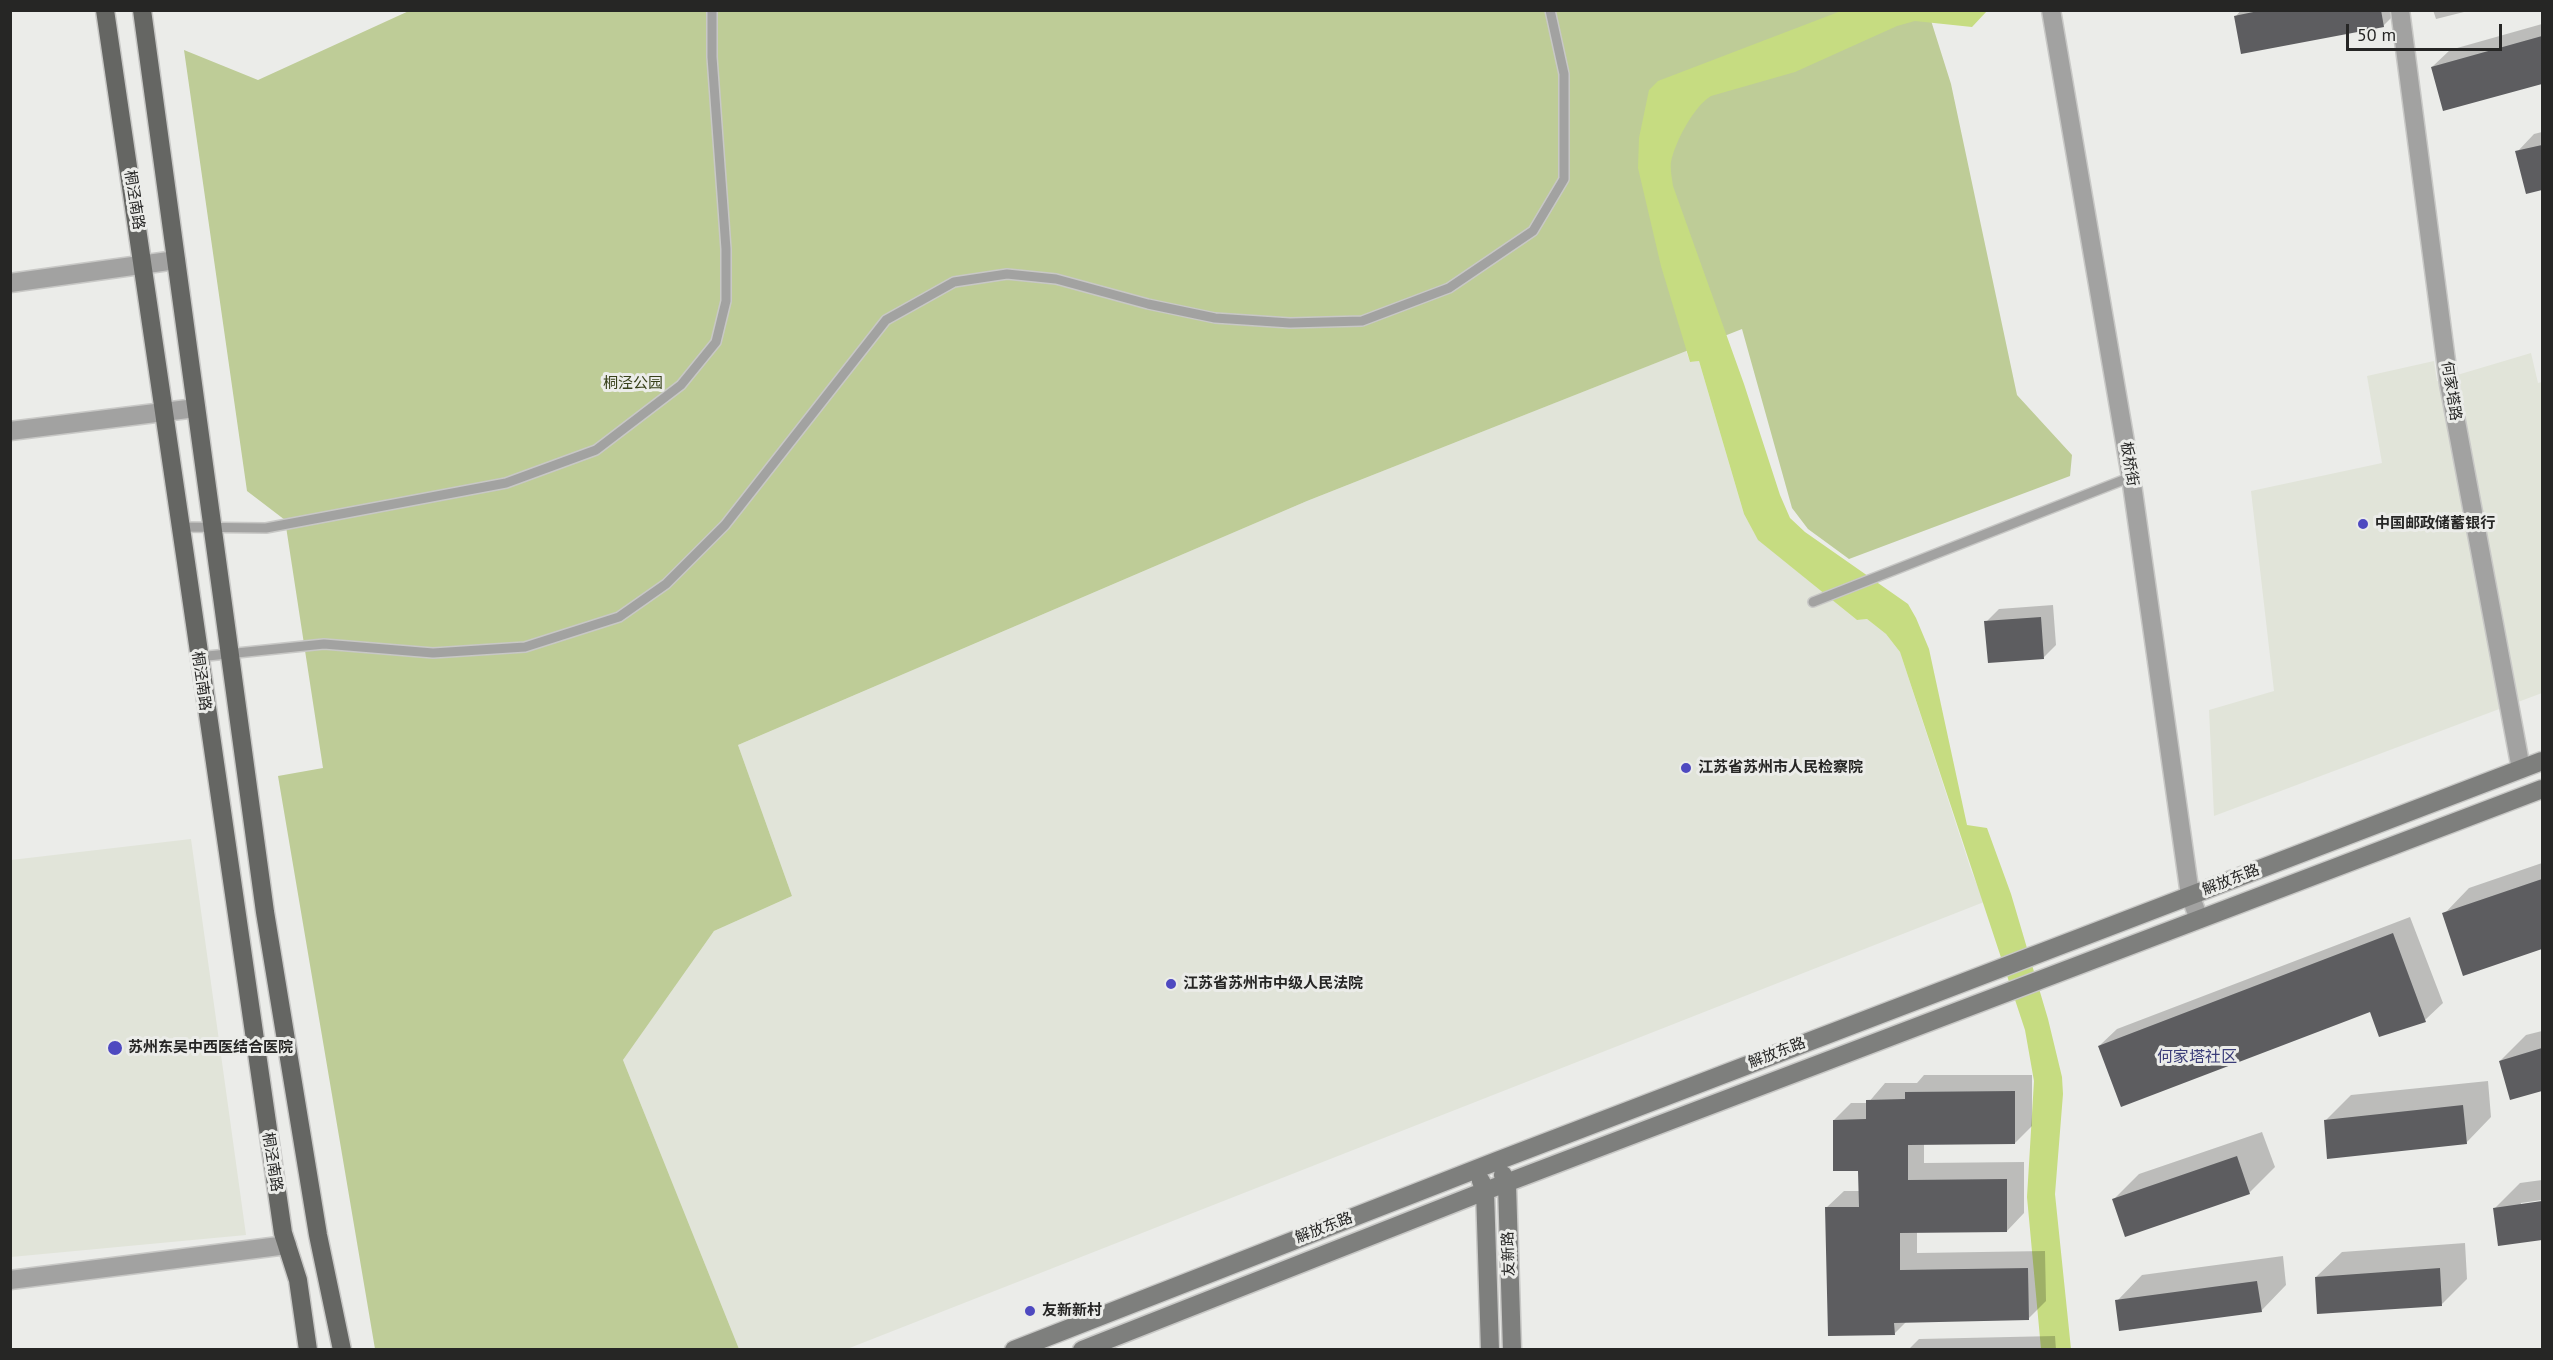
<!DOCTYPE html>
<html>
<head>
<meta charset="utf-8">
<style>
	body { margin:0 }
	#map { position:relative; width:2553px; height:1360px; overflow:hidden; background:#ebece9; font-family:"PT Sans",sans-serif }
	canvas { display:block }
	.frame { position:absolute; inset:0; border:12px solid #262625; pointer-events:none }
	.scale { position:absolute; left:2346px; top:24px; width:156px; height:27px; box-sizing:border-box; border:3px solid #262625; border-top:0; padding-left:8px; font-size:18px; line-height:21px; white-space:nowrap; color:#262625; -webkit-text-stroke:4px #ebece9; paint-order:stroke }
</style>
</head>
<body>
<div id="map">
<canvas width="2553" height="1360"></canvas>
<div class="frame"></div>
<div class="scale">50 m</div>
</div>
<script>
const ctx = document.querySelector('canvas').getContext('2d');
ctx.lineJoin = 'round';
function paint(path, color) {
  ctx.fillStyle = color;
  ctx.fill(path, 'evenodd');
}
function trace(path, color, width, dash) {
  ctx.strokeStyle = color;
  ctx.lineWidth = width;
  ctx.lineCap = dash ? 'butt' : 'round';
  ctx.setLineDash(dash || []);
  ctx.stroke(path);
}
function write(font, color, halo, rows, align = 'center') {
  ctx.font = font + ' "PT Sans","Noto Sans SC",sans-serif';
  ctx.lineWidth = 6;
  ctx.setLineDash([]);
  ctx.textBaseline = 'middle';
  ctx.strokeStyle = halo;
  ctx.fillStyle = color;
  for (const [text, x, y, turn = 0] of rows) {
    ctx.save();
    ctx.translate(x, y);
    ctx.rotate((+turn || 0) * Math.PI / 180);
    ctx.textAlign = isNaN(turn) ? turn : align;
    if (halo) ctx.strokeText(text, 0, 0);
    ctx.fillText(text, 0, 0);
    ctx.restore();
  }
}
paint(new Path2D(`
	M1686,351L1690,362L1699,361L1744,514L1758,539L1857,620L1867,619L1886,634L1900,652L1971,870L1984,902L847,1349H739L623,1060L714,931L792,896L738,745L1307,501Z
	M2531,353L2538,383L2542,382V693L2214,816L2209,710L2274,691L2251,491L2382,463L2367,376L2434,361L2437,381Z
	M191,839L246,1235L11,1257V860Z`), '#e1e4d9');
paint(new Path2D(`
	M411,10L1928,11L1951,84L2017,395L2072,455L2070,476L1849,559L1808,529L1792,508L1742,329L1307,501L738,745L792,896L714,931L623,1060L739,1349H375L278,776L323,768L285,520L247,491L184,50L258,80Z`), '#becc97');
paint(new Path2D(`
	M1841,11H1987L1972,27L1915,21L1897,26L1795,72L1711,96C1694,106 1675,142 1671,162C1670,169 1672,178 1673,186L1744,384L1780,495L1790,518L1805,532L1908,604L1916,618L1929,649L1967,825L1987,828L2011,894L2048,1019L2062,1077L2063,1094L2055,1194L2071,1349H2041L2027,1197L2034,1081L2025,1030L1900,652L1886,634L1867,619L1857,620L1758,540L1744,514L1699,361L1690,362L1661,266L1638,168L1639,138L1649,90L1658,81Z`), '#c6dc81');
paint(new Path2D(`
	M2241,10H2396V13L2383,26L2236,16Z
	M2433,10H2472L2436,19Z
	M2542,24V82L2444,110L2432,67L2450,50Z
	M2542,132V188L2527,192L2517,152L2534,134Z
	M2053,605L2056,645L2043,658L1986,622L1999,609Z
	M2542,863V948L2464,974L2444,914L2469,888Z
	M2410,917L2443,1003L2425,1020L2380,1036L2371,1010L2099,1046L2117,1029Z
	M2542,1031V1090L2511,1098L2500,1061L2526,1035Z
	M1924,1075H2032V1126L2015,1143H1924V1163L2024,1162V1213L2007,1231H1917V1253L2045,1251L2046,1301L2028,1319L1907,1321L1894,1334L1826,1208L1844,1191H1860V1170L1834,1120L1851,1103H1868L1885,1083H1917Z
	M2488,1081L2491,1117L2466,1143L2325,1121L2351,1095Z
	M2262,1132L2275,1167L2249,1193L2114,1199L2139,1174Z
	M2542,1180V1200L2521,1203V1206L2542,1203V1239L2500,1245L2494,1209L2520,1183Z
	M2465,1243L2467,1279L2442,1304L2316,1277L2342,1252Z
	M2283,1256L2286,1285L2261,1311L2117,1301L2142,1275Z
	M2055,1336L2056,1350H1908L1919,1339Z`), '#0003');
paint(new Path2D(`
	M2263,10H2381L2384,27L2241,54L2234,16Z
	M2542,36V84L2443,111L2431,67Z
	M2542,145V190L2526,194L2515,151Z
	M2041,617L2044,659L1988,663L1984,621Z
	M2542,879V949L2463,976L2442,913Z
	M2393,933L2426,1022L2379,1037L2370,1012L2121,1107L2098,1046Z
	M2542,1048V1091L2510,1100L2499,1061Z
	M2015,1091V1144L1908,1145V1180L2007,1179V1232L1900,1233V1270L2028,1268L2029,1320L1894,1323L1895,1335L1828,1336L1825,1207H1859L1858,1171H1833V1120L1866,1119V1100L1905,1099V1092Z
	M2463,1105L2467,1144L2327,1159L2324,1120Z
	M2237,1156L2250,1194L2125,1237L2112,1199Z
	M2542,1201V1240L2498,1246L2493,1208Z
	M2440,1268L2442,1306L2317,1314L2315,1277Z
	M2257,1281L2262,1312L2119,1331L2115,1300Z`), '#5d5d60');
const lane = new Path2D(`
	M180,527L266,528L506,483L596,450L681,385L716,342L726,301V249L712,57V10
	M1813,602L2131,477
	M198,657L324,644L433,653L525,647L619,617L666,584L725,525L886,320L954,282L1007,274L1056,279L1148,304L1215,318L1290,323L1362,321L1449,288L1533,231L1564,179V74L1550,10`);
const street = new Path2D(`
	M2051,10L2131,477L2190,895L2199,919
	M2400,10L2449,384L2521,769
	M10,283L176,260
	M10,431L196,408
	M10,1280L287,1245`);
const secondary = new Path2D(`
	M1503,1175L1507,1184L1512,1350
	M1481,1181L1485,1191L1490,1350
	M1014,1350L1497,1161L2542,761
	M1082,1350L1485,1191L2542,789`);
const primary = new Path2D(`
	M105,10C168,417 221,826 283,1233L298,1280L308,1350
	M142,10L265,912L318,1235L342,1350`);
trace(lane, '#c8c8c6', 12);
trace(street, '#c8c8c6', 21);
trace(secondary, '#c8c8c6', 21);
trace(primary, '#c8c8c6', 21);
trace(lane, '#a2a2a1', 9);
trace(street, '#a2a2a1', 18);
trace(secondary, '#7e7f7d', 18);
trace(primary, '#656663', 18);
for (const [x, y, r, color] of [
	[2363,524,6,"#4e49c0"],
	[1686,768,6,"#4e49c0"],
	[1171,984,6,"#4e49c0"],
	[115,1048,8,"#4e49c0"],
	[1030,1311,6,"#4e49c0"]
]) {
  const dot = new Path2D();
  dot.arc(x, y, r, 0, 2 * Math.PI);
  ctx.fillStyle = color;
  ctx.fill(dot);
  trace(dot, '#ebece9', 2);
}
write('15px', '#262625', '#ebece9', [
	["桐泾南路",134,200,81],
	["何家塔路",2451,391,81],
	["板桥街",2129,464,81],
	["桐泾南路",201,681,82],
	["解放东路",2231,880,-21],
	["解放东路",1777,1053,-21],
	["桐泾南路",272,1162,81],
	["解放东路",1324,1228,-21],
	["友新路",1509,1254,-92]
]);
write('15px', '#37401a', '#ebece9', [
	["桐泾公园",633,384]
]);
write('bold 15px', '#262625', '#ebece9', [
	["中国邮政储蓄银行",2375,524],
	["江苏省苏州市人民检察院",1698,768],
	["江苏省苏州市中级人民法院",1183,984],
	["苏州东吴中西医结合医院",128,1048],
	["友新新村",1042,1311]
], 'left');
write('16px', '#3a3c78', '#ebece9', [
	["何家塔社区",2197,1057]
]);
</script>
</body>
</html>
